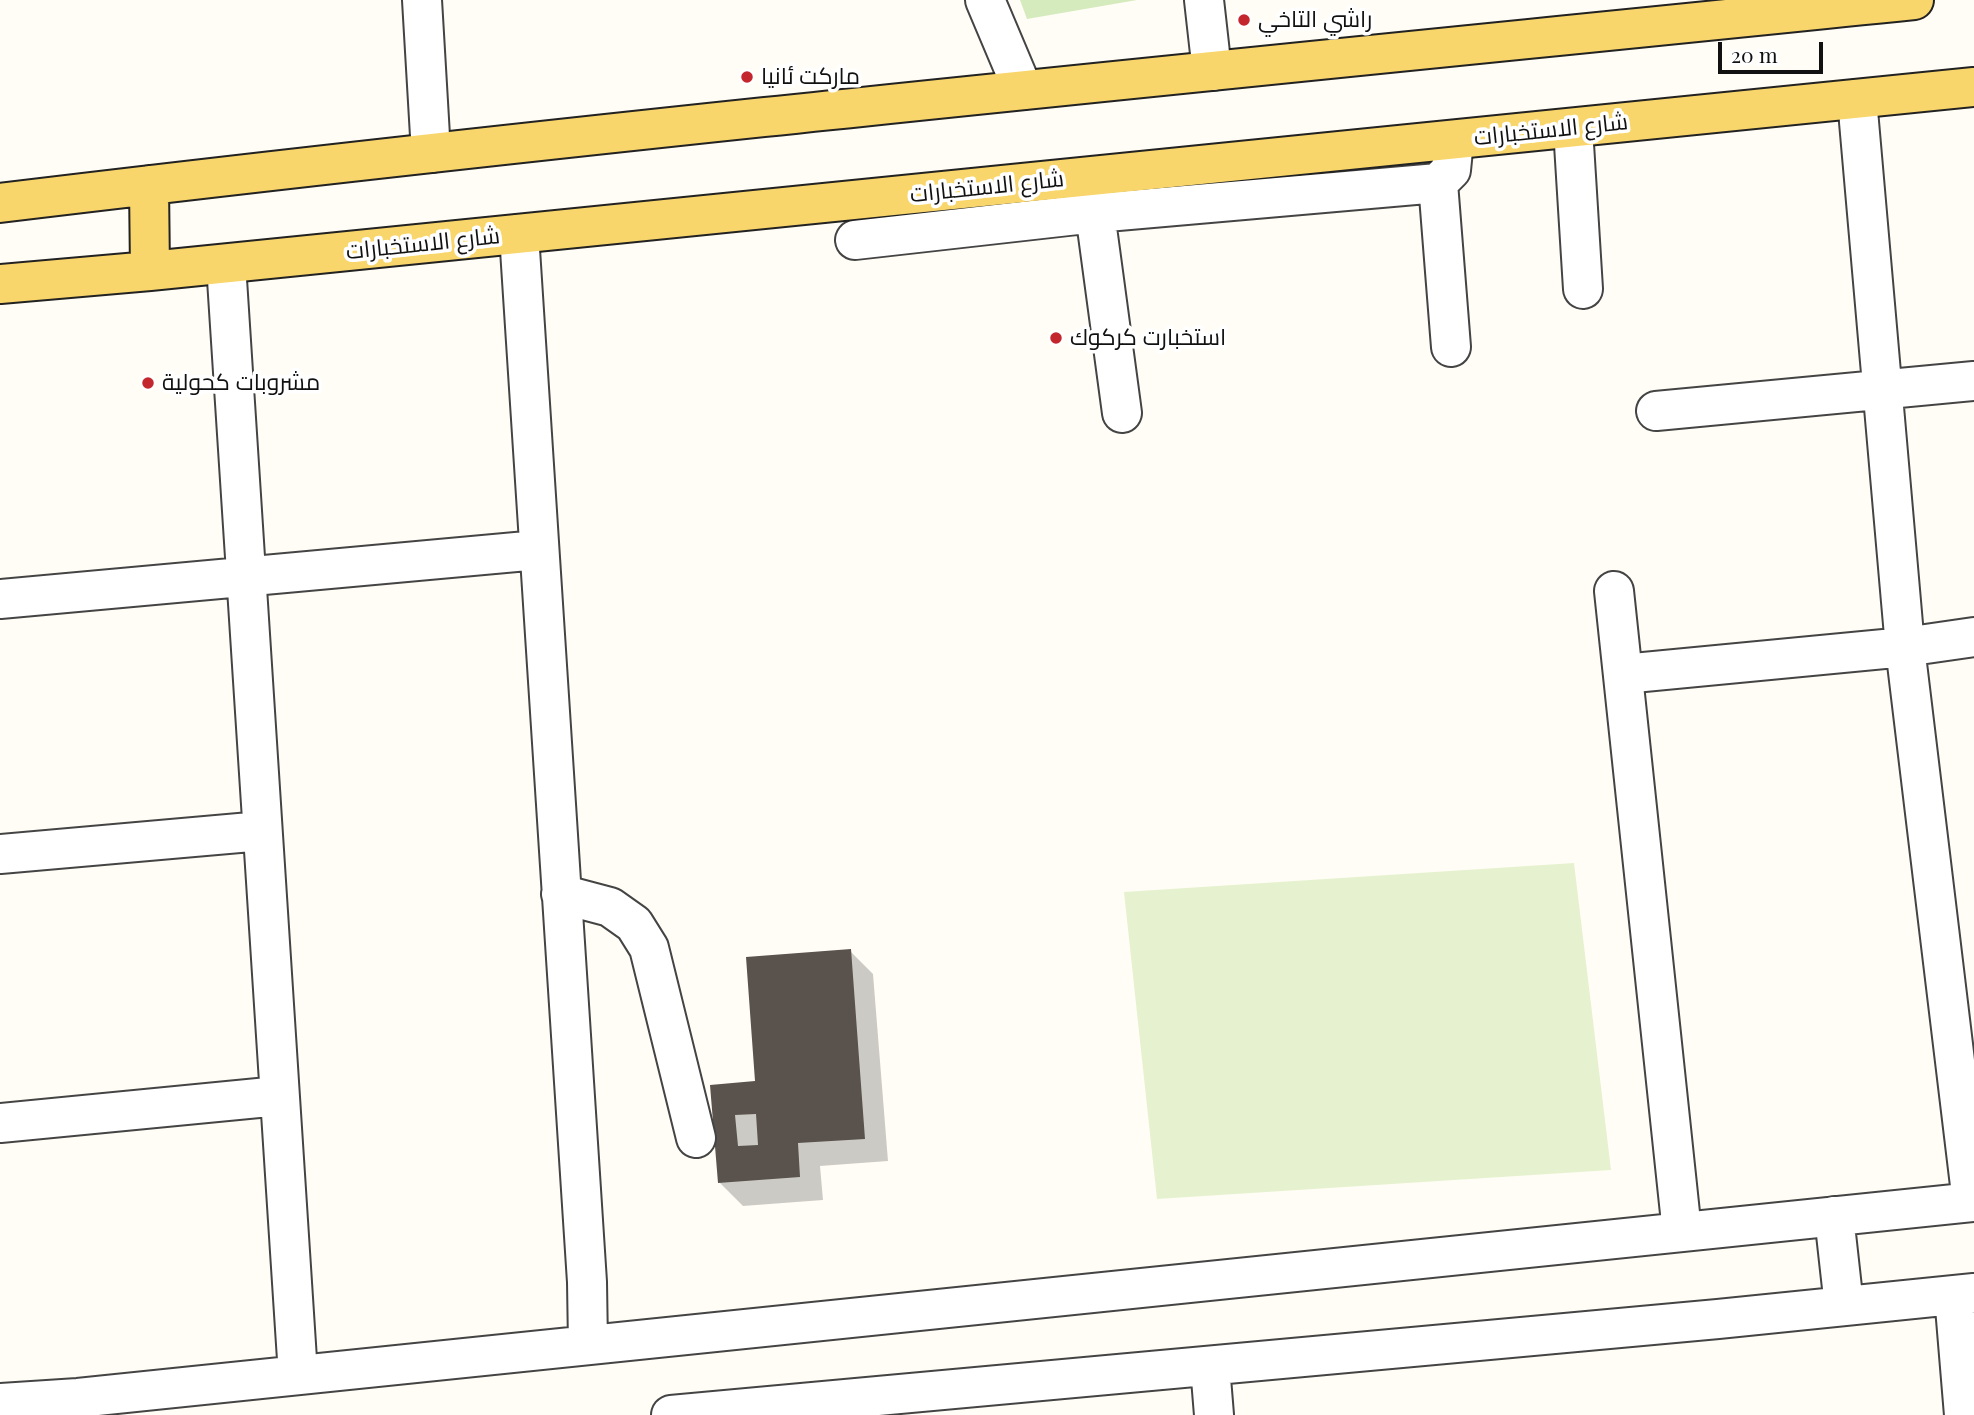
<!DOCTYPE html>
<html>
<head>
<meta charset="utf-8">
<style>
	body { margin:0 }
	#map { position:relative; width:1974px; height:1415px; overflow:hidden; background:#fffdf5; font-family:"Playfair Display",serif }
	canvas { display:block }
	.scale { position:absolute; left:1718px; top:42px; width:105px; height:32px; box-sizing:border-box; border:4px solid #111; border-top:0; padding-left:9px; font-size:21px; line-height:24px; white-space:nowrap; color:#111; -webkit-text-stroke:5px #fff; paint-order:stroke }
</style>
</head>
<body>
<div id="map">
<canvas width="1974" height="1415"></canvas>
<div class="scale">20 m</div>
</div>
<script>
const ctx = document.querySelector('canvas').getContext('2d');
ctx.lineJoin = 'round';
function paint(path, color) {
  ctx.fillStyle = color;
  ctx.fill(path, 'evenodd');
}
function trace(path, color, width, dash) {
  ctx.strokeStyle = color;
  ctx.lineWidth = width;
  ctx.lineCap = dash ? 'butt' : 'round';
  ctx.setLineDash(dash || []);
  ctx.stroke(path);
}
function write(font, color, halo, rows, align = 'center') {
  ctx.font = font + ' "Playfair Display",Cairo,serif';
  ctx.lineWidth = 7;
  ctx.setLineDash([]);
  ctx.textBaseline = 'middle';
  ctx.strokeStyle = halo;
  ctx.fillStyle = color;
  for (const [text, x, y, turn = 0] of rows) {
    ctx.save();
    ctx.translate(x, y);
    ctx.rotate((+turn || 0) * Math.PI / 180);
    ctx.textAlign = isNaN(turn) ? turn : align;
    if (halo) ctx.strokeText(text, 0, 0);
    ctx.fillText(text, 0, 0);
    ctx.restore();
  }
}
paint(new Path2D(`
	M1020,0H1137L1027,19Z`), '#d5ebbd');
paint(new Path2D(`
	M1574,863L1611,1170L1157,1199L1124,892Z`), '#e6f2cf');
paint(new Path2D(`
	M850,951L873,974L888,1161L820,1166L823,1200L743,1206L719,1182L712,1087L757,1083Z`), '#0003');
paint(new Path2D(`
	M851,949L865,1139L798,1143L800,1177L718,1183L710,1085L755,1081L746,957ZM756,1114L758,1145L738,1146L735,1115Z`), '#5a524d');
const minor = new Path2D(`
	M422,0L431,153
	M985,0L1023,90
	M1204,0L1212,71
	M1857,99L1905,647L1972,1202
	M1573,128L1583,289
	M1438,183L1451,347
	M1095,213L1122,413
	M519,234L587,1282L588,1345
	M855,240L1095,213L1438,183L1451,170L1454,140
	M226,264L298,1375
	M1656,411L1974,381
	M1614,591L1682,1232
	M0,599L538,550
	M1623,674L1905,647L1974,637
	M0,854L262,831
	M561,894L610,907L634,924L649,948L696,1138
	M0,1123L279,1096
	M1834,1216L1844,1306
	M1954,1295L1964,1415
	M1210,1366L1214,1415
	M0,1403L78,1398L1974,1202
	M671,1415L1718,1319L1974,1293`);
const major = new Path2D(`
	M149,185L150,271
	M0,203C637,126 1276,65 1914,0
	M0,284L150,271L1974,87`);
trace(minor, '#444', 42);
trace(major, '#222', 42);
trace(minor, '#fff', 38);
trace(major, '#f9d66b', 38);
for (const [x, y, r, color] of [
	[1244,20,7,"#c4262e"],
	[747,77,7,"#c4262e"],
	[1056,338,7,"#c4262e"],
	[148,383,7,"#c4262e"]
]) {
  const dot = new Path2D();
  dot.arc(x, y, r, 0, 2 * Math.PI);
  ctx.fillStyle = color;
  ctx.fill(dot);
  trace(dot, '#fff', 2.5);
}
write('23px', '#111', '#fff', [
	["راشي التاخي",1258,20],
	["ماركت ئانيا",761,77],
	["استخبارت كركوك",1070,338],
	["مشروبات كحولية",162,383]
], 'left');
write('23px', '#111', '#fff', [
	["شارع الاستخبارات",1551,130,-6],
	["شارع الاستخبارات",987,187,-6],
	["شارع الاستخبارات",423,244,-6]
]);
</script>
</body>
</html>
